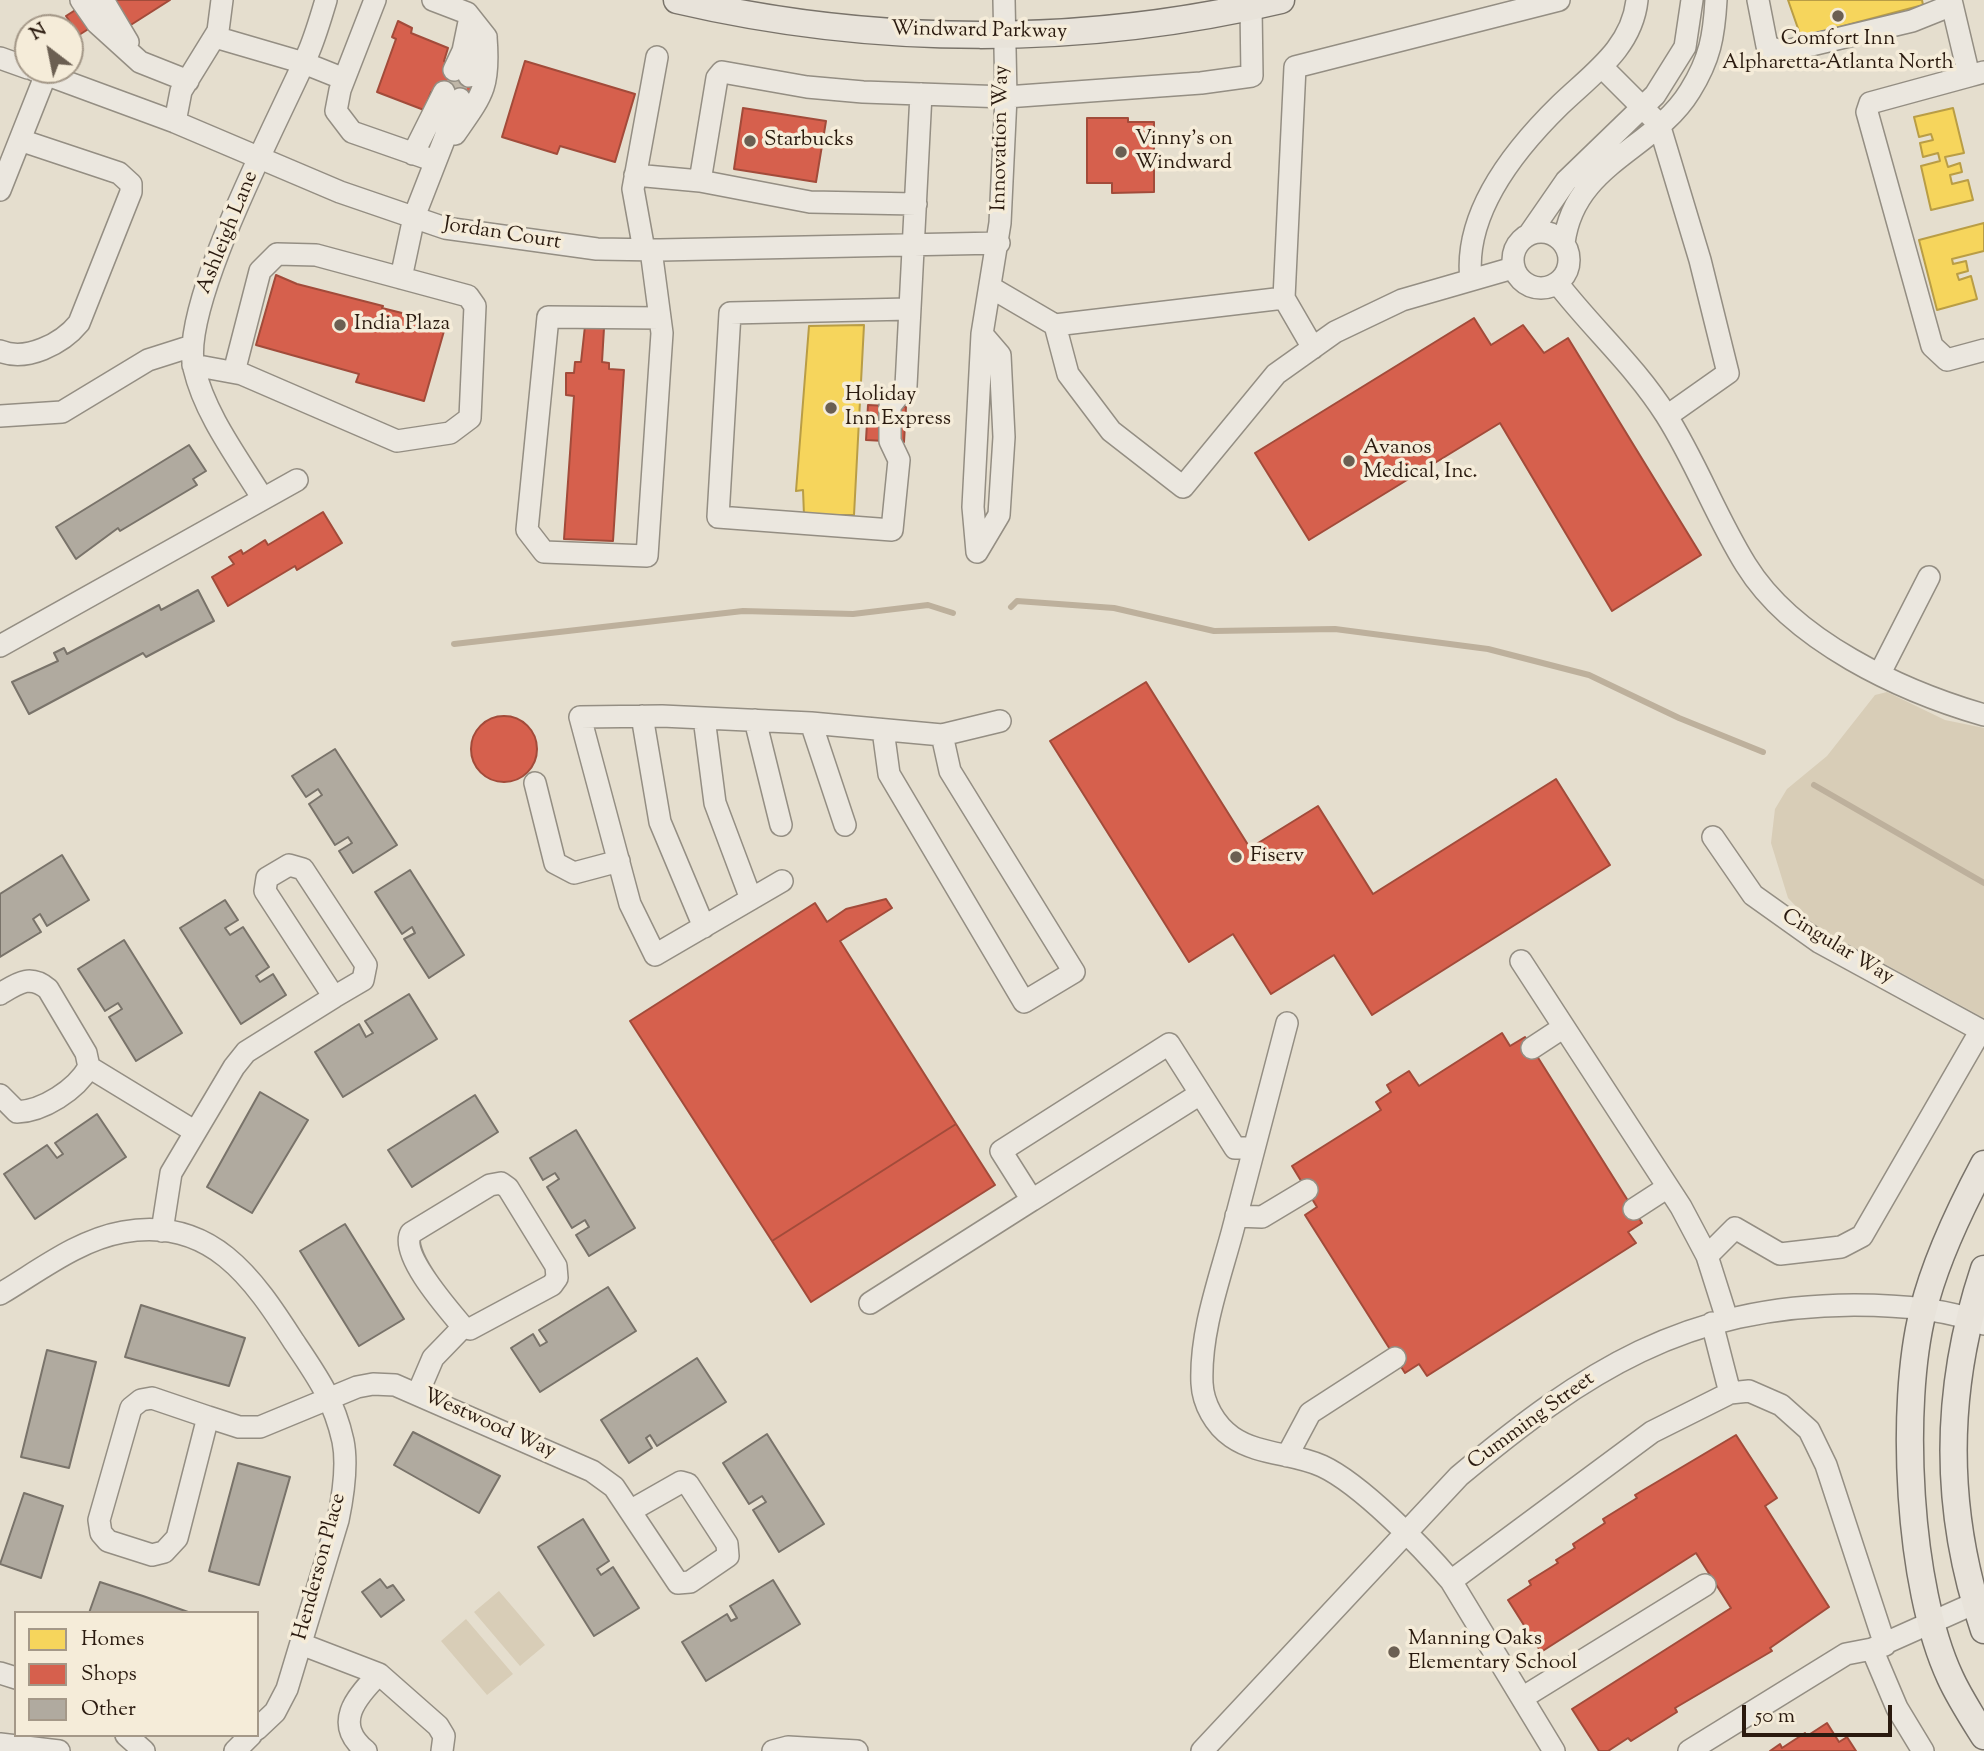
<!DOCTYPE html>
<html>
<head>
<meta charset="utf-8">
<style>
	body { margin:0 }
	#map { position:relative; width:1984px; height:1751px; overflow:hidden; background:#e5dece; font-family:"Sorts Mill Goudy",serif }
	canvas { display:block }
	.legend { position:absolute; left:14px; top:1611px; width:245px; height:126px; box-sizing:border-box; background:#f5ecd9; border:2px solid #a49888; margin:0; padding:9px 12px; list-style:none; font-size:21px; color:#2a1a0f }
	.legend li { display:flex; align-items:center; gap:14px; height:35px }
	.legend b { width:35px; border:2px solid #a49888 }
	.north { position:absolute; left:14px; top:14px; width:70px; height:70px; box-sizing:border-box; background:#f5ecd9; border:2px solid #a49888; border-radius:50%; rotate:328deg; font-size:19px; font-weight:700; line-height:28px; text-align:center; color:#2a1a0f }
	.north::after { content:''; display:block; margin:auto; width:24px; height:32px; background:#6b5f52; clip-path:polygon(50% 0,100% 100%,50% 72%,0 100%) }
	.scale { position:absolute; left:1742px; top:1705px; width:150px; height:32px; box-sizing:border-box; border:4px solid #2a1a0f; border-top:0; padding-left:9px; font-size:21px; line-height:24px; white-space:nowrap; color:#2a1a0f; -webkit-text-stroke:5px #f5ecd9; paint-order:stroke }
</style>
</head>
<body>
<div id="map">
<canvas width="1984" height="1751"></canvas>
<ul class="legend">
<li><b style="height:19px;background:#f6d55c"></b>Homes</li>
<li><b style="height:19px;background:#d6604d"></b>Shops</li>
<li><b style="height:19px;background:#b0aa9f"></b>Other</li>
</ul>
<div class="north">N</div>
<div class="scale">50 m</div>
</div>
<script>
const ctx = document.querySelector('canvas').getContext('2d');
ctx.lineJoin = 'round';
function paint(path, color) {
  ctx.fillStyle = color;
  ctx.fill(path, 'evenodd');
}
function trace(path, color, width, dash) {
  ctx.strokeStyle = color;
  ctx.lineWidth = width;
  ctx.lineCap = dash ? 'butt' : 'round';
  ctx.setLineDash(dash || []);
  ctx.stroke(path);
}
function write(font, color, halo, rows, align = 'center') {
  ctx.font = font + ' "Sorts Mill Goudy",serif';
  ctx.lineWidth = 7;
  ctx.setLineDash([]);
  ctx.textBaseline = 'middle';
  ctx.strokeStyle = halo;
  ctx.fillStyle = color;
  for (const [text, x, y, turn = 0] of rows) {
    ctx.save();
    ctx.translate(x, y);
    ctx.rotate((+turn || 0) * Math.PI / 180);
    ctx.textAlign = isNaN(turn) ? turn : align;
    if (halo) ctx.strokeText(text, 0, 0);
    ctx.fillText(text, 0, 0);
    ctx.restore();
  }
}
paint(new Path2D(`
	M1887,692L1945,720L1984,728V1018L1815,926L1788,898L1771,843L1775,809L1787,789L1827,756L1875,695Z
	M499,1591L545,1645L520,1666L474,1612Z
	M466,1619L513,1674L487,1695L441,1641Z`), '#d8cdb7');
const homes = new Path2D(`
	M1788,0H1922L1923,5L1801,37Z
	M1953,108L1964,153L1945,157L1948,167L1960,163L1962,172L1950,175L1952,184L1968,180L1973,200L1931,210L1921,166L1940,161L1938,153L1923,157L1920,143L1933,140L1931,134L1919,137L1914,117Z
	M1984,223V251L1952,259L1953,264L1966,261L1968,271L1957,274L1959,280L1971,276L1977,299L1937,310L1919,240Z
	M864,325L854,515H804L803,490L796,491L809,326Z`);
paint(homes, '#f6d55c');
trace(homes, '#b99d45', 2);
const shops = new Path2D(`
	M91,0H170L126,28L115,12L79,35L66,16Z
	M398,21L412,28L411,33L448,48L444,61L483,82L473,104L431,92L424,110L377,92L396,39L392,37Z
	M525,61L635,94L615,162L560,146L557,154L502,137Z
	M743,108L826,121L816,182L734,169Z
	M1087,118H1128V122H1154V192L1112,193V183H1087Z
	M276,275L297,284L383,306L382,308L446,324L424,401L356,382L359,374L256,345Z
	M1474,318L1491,345L1523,325L1544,353L1568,338L1701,555L1612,611L1500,423L1309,540L1255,453Z
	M585,326L604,328L602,362L609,363V369L624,370L613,541L564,539L574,396L566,395V373H574L575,362H581Z
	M868,405L906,407L904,442L866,440Z
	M323,512L342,543L297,570L295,566L228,606L212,577L234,564L229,557L241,550L243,554L265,540L268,545Z
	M1146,682L1250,848L1318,806L1373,894L1556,779L1610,865L1372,1015L1334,955L1271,994L1233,934L1189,962L1050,741Z
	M471 749a33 33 0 1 1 66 0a33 33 0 1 1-66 0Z
	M886,899L892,908L840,941L956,1124L772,1241L630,1021L815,903L827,922L846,909Z
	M1502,1033L1510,1046L1525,1037L1642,1223L1628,1232L1636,1243L1427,1376L1419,1364L1405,1373L1305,1215L1317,1207L1292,1166L1381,1110L1376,1102L1391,1092L1387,1085L1409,1071L1419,1086Z
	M956,1124L995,1185L811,1302L772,1241Z
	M1736,1435L1777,1498L1765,1506L1829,1607L1770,1648L1772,1651L1675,1708L1677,1712L1631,1741L1628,1738L1608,1751H1599L1572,1709L1731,1608L1696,1553L1541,1652L1508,1600L1531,1585L1529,1581L1558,1563L1556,1560L1575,1548L1573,1544L1605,1523L1603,1519L1637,1498L1635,1495Z
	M1827,1723L1839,1742L1847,1737L1856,1751H1770L1780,1744L1782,1748L1805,1733L1807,1736Z`);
paint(shops, '#d6604d');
trace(shops, '#a24b3a', 2);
trace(new Path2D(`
	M1011,607L1017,601L1114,608L1214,631L1335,629L1488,649L1589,675L1679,718L1763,752
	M454,644L743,611L853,614L928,605L953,613
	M1814,785L1984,883`), '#bdb09c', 6);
const building = new Path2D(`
	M189,445L206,471L193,479L197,485L120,531L118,528L76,559L56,527Z
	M198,590L214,621L146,657L143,653L29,714L12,682L58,661L54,653L64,648L67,654L159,605L161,610Z
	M335,749L397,845L353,873L339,851L352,843L348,837L335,845L309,804L322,795L318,789L306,797L292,776Z
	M62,855L89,900L47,926L40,914L33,919L41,932L0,957V894Z
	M410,870L464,955L429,978L404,939L415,933L412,927L402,934L375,892Z
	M225,900L238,920L225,928L230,935L243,927L269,967L256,976L260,982L273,974L286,995L241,1024L180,928Z
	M124,940L182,1033L136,1061L109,1017L122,1009L118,1003L105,1011L78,969Z
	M409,994L437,1039L343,1097L315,1052L359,1024L366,1037L373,1033L365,1021Z
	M260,1092L308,1120L252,1213L207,1187Z
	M475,1095L498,1132L412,1187L388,1150Z
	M97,1114L126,1157L35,1219L4,1174L47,1145L57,1158L63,1154L55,1143Z
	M576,1130L635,1228L589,1256L576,1235L589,1227L585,1220L572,1228L547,1187L559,1179L555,1173L543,1180L530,1158Z
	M345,1224L404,1319L359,1346L300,1251Z
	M608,1287L636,1331L540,1392L511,1348L533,1334L540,1346L547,1342L539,1330Z
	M141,1305L245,1338L229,1386L125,1357Z
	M47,1350L96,1362L69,1468L21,1457Z
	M697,1358L726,1402L657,1446L650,1435L646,1438L652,1448L629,1463L601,1420Z
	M413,1432L500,1476L479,1513L394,1465Z
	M767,1434L824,1524L779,1552L753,1510L766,1502L762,1496L749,1504L723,1463Z
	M238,1463L290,1477L259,1585L209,1571Z
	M24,1493L63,1506L41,1578L0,1564Z
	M583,1519L609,1561L597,1569L601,1575L613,1567L639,1608L594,1636L538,1547Z
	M380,1579L387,1588L393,1585L404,1600L381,1617L362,1592Z
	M773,1580L800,1624L706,1681L682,1642L727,1614L731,1621L737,1618L730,1606Z
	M100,1582L143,1596L191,1613H89Z`);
paint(building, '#b0aa9f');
trace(building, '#79736a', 2);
trace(new Path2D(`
	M452,96L462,73`), '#c0b7a8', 21, [21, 10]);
const minor = new Path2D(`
	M81,0L97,23L140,62L188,81
	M103,0L128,42
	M375,0L340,90L336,111L352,132L435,161
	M433,0L467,13L486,37L469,76
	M1758,0L1767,46L1782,52L1912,21L1952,5
	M1951,0L1969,76L1984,72
	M215,37L304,63L344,79
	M0,58L28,68
	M1602,67L1659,124L1700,260L1728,373L1667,416
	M34,70L175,122L340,192L445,228L597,249L660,250L999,243
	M454,70L463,51L470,17
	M1969,76L1870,103L1867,112L1932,346L1947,360L1984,350
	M175,122L181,91L218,31L222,0
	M455,134C483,94 490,87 486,37
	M413,154L444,92
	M635,175L700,181L810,202L916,204
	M700,181L717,78L722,72L807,87L863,92L1006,97L1201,83L1252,76L1251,7
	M0,190L46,74
	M1513 260a28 28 0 1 1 56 0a28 28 0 1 1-56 0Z
	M1530,233L1566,181L1655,95L1685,47L1692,0
	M1564,243C1574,163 1654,150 1690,91C1710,59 1714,36 1716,0
	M644,250L633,189L657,57
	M651,250L662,333L647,556L544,552L527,530L548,317L660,318
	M401,278L414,217L460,99
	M1471,280C1463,213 1516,148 1560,105C1592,74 1632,48 1637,0
	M1558,284C1593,329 1635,366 1666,415C1696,462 1716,517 1746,565C1793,641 1901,691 1984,715
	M990,287L1055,325
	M1284,298L1055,325L1068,374L1111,431L1183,487L1276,374L1335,332L1402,300L1513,268
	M909,309L730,313L718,517L892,530L899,460L890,441V406L906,386L921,94
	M1313,348L1284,298L1295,67L1559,0
	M0,351C26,362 62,344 79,323L131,192V184L119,173L20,140
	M193,365L242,374L397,441L450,433L470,418L475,306L468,296L316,255L277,254L260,271L234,372
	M0,416L62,412L148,360L192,346
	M263,499C238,458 205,415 194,368C179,305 281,116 309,51C316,34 321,17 326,0
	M977,552L973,507L982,334L1000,223L1006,97L1004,0
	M977,552L999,515L1004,437L1000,355L982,334
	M0,646L297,480
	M1880,673L1929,577
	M642,716L660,822L704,927
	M704,718L715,803L751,899
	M755,720L781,825
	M811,723L845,825
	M883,730L889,774L1024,1002L1074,972L950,771L942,735
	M535,783L555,863L574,873L619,861
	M1713,837L1753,895L1819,942L1984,1032
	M289,865L303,869L366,965L363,980L334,997L265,891L267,878Z
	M782,881L655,955L630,904L580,717L662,716L811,723L942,735L1000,721
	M1521,961L1681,1207L1707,1256L1727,1319
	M0,994C18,983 30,974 48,989L86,1053L89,1067C76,1090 43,1111 17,1112L0,1095
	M1287,1023C1268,1093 1250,1163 1232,1233C1219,1281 1200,1332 1202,1383C1203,1404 1215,1425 1232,1437C1258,1455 1293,1453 1322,1466C1361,1484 1423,1548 1451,1581
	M1532,1048L1564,1027
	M89,1067L194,1131
	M1200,1094L1032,1200L1001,1151L1169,1044L1235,1148H1253
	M501,1183L508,1188L556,1266L557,1278L552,1285L470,1329L463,1327C448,1309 399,1254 411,1233L490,1185Z
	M1634,1209L1668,1187
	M1236,1216L1262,1217L1307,1190
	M162,1231L171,1173L234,1067L246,1052L334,997
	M1707,1256L1735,1228L1780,1254L1841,1247L1862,1236L1981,1030
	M0,1294C39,1271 78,1240 123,1232C211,1216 253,1278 294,1342C317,1376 334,1400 343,1441C348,1466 343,1496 338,1520L287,1689L275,1712L257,1729
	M870,1303L1032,1200
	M1712,1323L1730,1393
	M418,1393L433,1358L463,1327
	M152,1398L208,1417L177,1538L164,1552L152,1555L108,1541L101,1533L99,1520L131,1408L141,1400Z
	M208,1417L239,1427H260L357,1387L373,1384L395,1385L592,1471L614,1487L630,1511
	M1287,1456L1310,1413L1395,1358
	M681,1482L688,1484L727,1544L728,1556L690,1582L678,1583L630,1511Z
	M301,1644L379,1674
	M0,1673L16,1678
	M1522,1698L1705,1585
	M126,1735L144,1751
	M0,1744L59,1751
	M235,1751L251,1735
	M366,1751C333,1724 355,1698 379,1674L438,1726L444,1736L442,1751
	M773,1751L788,1747L857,1751
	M1202,1751L1459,1476C1585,1371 1684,1306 1854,1305C1896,1305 1945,1308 1984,1324
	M1554,1751L1451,1581L1652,1432L1730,1393L1749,1391L1781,1405L1809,1430L1826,1465L1885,1645
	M1689,1751L1846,1654L1872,1649
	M1923,1751L1897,1708L1872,1649L1984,1599`);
const major = new Path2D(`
	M677,0C874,46 1084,47 1281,0
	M1984,1164C1960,1209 1935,1261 1923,1311C1899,1406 1908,1587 1950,1677C1959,1697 1972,1717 1984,1736
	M1984,1269C1944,1389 1943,1510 1984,1630`);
trace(minor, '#948e83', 24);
trace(major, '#79736a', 29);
trace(minor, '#ebe7df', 21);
trace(major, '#e8e3da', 26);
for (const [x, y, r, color] of [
	[1838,16,7,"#6b5f52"],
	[750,141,7,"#6b5f52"],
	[1121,152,7,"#6b5f52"],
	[340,325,7,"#6b5f52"],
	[831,408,7,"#6b5f52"],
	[1349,461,7,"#6b5f52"],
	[1236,857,7,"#6b5f52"],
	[1394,1652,7,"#6b5f52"]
]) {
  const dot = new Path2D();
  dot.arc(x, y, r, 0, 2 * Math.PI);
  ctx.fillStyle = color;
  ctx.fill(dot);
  trace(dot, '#f5ecd9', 2.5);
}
write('21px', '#2a1a0f', '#f5ecd9', [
	["Windward Parkway",979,32,1],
	["Innovation Way",1002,138,-89],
	["Ashleigh Lane",229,233,-68],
	["Jordan Court",502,235,9],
	["Cingular Way",1837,948,31],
	["Cumming Street",1532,1422,-36],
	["Westwood Way",489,1425,24],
	["Henderson Place",321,1567,-75]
]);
write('21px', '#2a1a0f', '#f5ecd9', [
	["Comfort Inn",1838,40,"center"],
	["Alpharetta-Atlanta North",1838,64,"center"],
	["Vinny's on",1135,140],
	["Windward",1135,164],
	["Starbucks",764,141],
	["India Plaza",354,325],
	["Holiday",845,396],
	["Inn Express",845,420],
	["Avanos",1363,449],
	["Medical, Inc.",1363,473],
	["Fiserv",1250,857],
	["Manning Oaks",1408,1640],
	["Elementary School",1408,1664]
], 'left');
</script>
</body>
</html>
